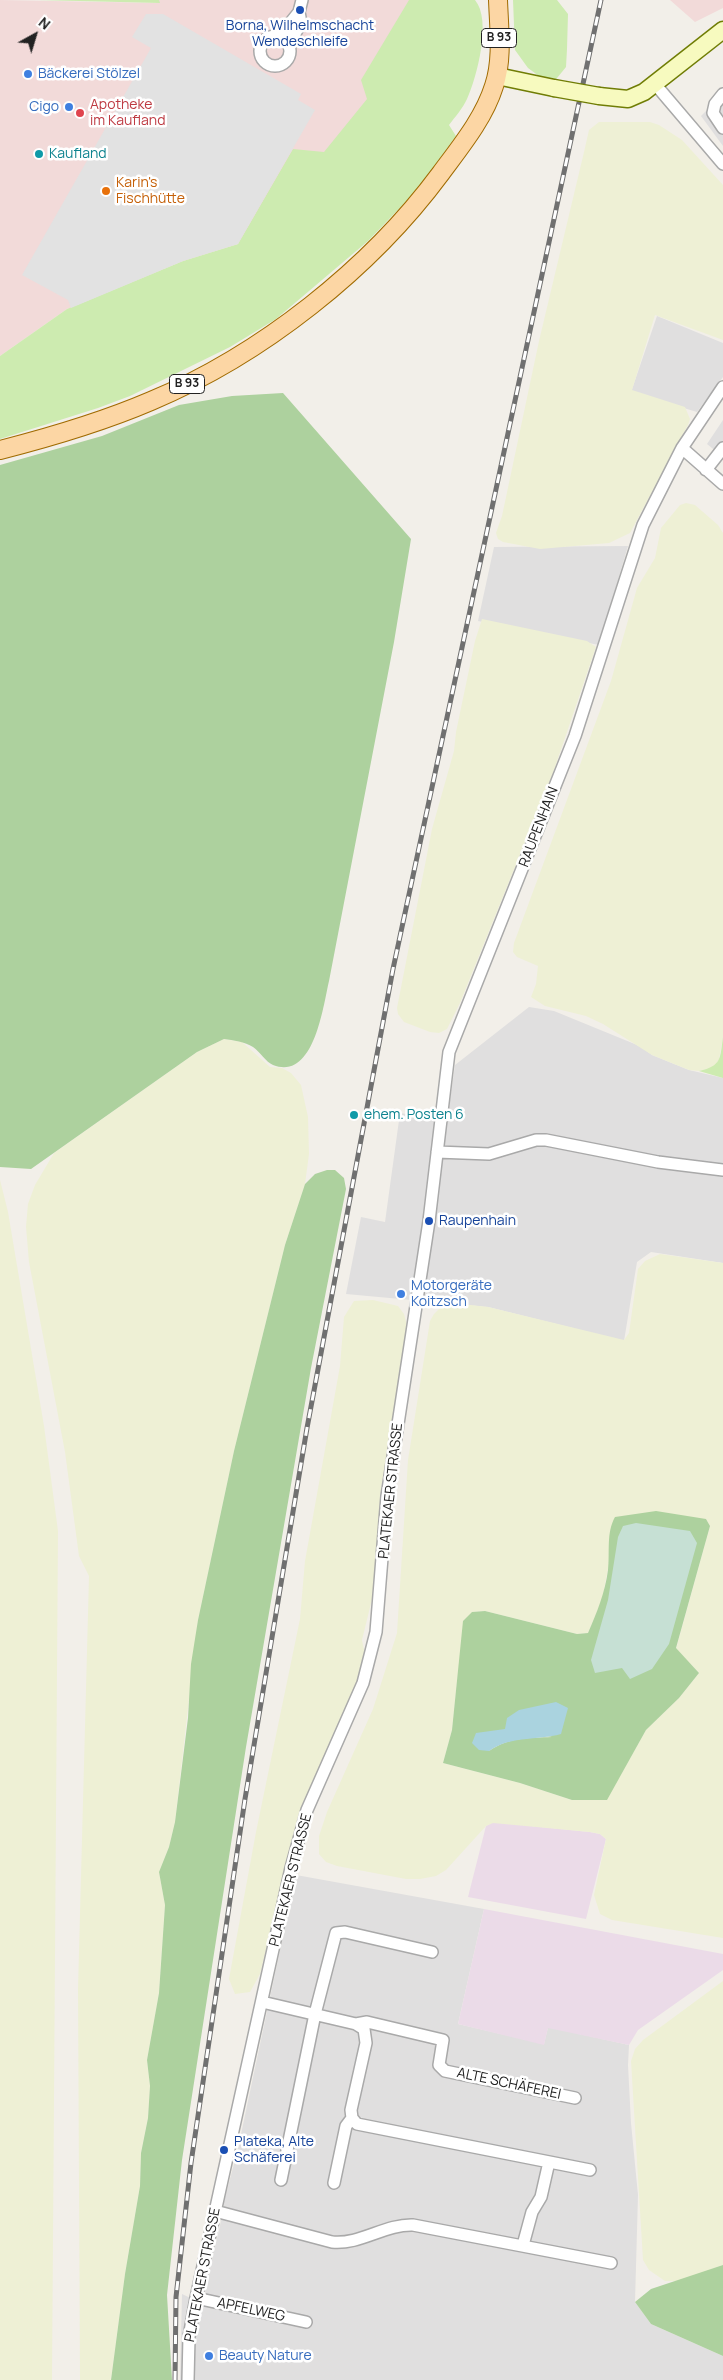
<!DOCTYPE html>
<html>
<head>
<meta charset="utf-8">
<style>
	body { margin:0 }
	#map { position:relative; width:723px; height:2380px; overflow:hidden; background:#f2efe9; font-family:Manrope,sans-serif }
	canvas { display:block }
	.north { position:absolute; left:10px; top:10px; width:50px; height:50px; -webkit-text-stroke:4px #fff; paint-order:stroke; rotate:39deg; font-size:14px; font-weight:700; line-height:20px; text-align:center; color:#222 }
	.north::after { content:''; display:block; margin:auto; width:18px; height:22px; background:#222; clip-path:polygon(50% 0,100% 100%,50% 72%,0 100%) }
</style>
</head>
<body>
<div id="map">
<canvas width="723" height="2380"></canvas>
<div class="north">N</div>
</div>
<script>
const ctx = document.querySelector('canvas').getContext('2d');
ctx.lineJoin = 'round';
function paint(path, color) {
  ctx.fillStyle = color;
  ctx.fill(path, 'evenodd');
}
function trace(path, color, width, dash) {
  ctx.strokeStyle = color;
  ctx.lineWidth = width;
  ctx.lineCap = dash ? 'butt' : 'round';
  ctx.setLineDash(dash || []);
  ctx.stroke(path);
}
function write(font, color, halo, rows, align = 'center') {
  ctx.font = font + ' Manrope,sans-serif';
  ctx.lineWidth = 5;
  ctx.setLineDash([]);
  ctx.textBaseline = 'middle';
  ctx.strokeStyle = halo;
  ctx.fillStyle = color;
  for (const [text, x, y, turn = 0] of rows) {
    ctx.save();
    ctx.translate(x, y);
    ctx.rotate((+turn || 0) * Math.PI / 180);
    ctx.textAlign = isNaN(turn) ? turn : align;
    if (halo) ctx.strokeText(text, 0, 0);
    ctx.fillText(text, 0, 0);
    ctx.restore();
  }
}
paint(new Path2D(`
	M723,94V146L701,116Z
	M657,316L723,343V377L697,412L631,392Z
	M723,420V457L707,444Z
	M628,546L599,645L478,621L494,547Z
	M529,1007L554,1011L642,1047L652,1055L689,1070L723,1078V1263L651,1252L637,1262L624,1341L488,1307L346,1294L361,1217L385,1222L400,1113L447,1121L455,1065Z
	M296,1875L484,1909L458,2024L544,2044L548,2027L629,2045L628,2065L631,2123L638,2195L635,2302L651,2324L723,2356V2380H180L182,2294L201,2303L220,2226L224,2201L237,2153Z`), '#e0dfdf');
paint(new Path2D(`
	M0,0L159,3V0H450L420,81L238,244L183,261L67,309L0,356Z
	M670,0H723V8L695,22Z`), '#f2dad9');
paint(new Path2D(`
	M493,1822L590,1832L600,1834L606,1839L586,1919L468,1897L486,1826Z
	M484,1909L723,1954V1970L638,2030L629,2045L548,2028L544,2045L458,2024Z`), '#ebdbe8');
paint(new Path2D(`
	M599,122H650L659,125L682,140L723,185V340L655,315L632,390L685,407L690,419L688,425L630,533L609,543L540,549L503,542L498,539L496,533L502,516L539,341L584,152L589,130Z
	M686,503L695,505L718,525L723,533V1037L719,1059L716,1065L711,1068L699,1071L689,1070L652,1055L603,1024L586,1016L545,1006L531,997L536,984L538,966L517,957L513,952L514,943L611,681L637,588L655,558L661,528L680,505Z
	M482,619L587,641L596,647L553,773L460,1003L447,1029L439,1033L430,1032L404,1022L398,1014L397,1008L432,829L454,751L456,732L475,641Z
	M224,1039L242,1042L270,1067L282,1068L291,1073L301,1085L308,1117L309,1154L305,1184L285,1245L234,1451L198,1620L175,1822L169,1847L159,1872L165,1905L159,1993L147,2060L150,2086L148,2118L141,2153L140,2186L125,2274L111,2380H80L78,1989L89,1576L79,1556L65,1452L29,1262L26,1227L28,1204L35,1185L54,1153L197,1052Z
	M0,1180L8,1212L44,1426L58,1531L52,2380H0Z
	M660,1254L723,1263V1938L612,1920L600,1914L594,1895L606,1839L600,1834L590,1832L493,1823L486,1826L446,1870L436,1876L420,1879H406L337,1866L326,1862L319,1854V1836L327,1812L373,1709L397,1633L408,1460L430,1321L434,1314L443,1305L453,1303L488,1307L624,1340L629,1333L638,1269L645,1261ZM706,1519L710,1526L676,1649L699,1673L679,1698L646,1730L619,1778L572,1800L520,1783L443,1763L452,1730L457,1681L472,1612L485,1611L577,1634L588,1633L602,1600L608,1569Z
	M373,1300L398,1306L404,1314L408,1329L381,1488L374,1591L362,1640L365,1655L364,1665L352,1698L298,1818L260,1974L250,1992L235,1994L229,1979L256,1832L300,1619L305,1561L340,1366L344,1317L354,1301Z
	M723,1981V2265L681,2281H665L649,2270L643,2260L631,2061L635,2049L643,2040Z`), '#eef0d5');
paint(new Path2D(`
	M38,0H159L160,3Z
	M409,0H475C492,20 477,77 467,99C463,108 455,117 449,125L456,136L418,189L368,241L276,319L230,347L130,396L98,408L0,439V356L67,309L183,261L238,244L293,149L324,152L367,99L361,80Z
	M513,0H557L568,14L567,49L566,67L553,83L543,79L528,68L515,50Z
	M723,1037V1078L699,1071C722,1066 720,1058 723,1037Z`), '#cdebb0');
paint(new Path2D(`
	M283,393L411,539L394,642L329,981C323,1007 314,1081 273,1065C266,1062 260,1052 253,1047C245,1042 233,1040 224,1039L197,1052L31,1169L0,1167V465L102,436L179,405L232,396Z
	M327,1170H335L344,1178L346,1189L311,1368L246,1747L182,2160L167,2295L172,2380H111L125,2274L140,2186L141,2153L148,2118L150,2086L147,2060L159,1993L165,1905L159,1872L169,1847L175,1822L188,1718L191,1664L198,1620L234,1451L285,1245L305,1184L315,1174Z
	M656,1511L706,1519L710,1526L676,1648L699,1673L679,1698L646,1730L607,1800H572L520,1783L443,1763L452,1730L463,1621L472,1612L485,1611L577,1634L588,1633C597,1612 605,1593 608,1570C610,1552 606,1533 615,1517ZM505,1729L552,1737C529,1738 509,1737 489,1751Z
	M723,2265V2356L651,2324L635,2302L651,2289Z`), '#add19e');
paint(new Path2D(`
	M636,1523L690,1531L697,1543L669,1644L652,1669L630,1679L622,1668L595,1673L591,1660L608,1600L618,1537L623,1526Z`), '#c6e0d4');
paint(new Path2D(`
	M146,14H163L301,94L298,100L315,110L238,244L183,261L71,308L68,300L22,275L151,48L132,37Z`), '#e2e2e2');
paint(new Path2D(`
	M556,1702L568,1708L561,1734C536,1741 512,1735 489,1751L479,1750L472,1743L476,1733L505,1729L507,1718L519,1710Z`), '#aad3df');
const street = new Path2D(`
	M260 51a15 15 0 1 1 30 0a15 15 0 1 1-30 0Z
	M279,37L299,12
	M289,44L301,23L299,12L302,0
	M655,84L723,164
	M723,94L715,104L713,113L723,128
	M682,448L723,484
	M706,470L723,448
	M437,1152L489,1154L536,1140H546L658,1162L723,1170
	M262,2002L356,2024L364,2029L366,2043L351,2110L352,2118L357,2124L590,2170
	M356,2024L367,2022L443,2040L439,2065L445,2071L575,2098
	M281,2180L315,2014L336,1933L345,1932L432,1952
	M334,2183L346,2126L352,2118
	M215,2211L332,2242C360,2245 385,2224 413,2225L611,2263
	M523,2245L532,2212L541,2197L549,2162
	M196,2298L306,2322
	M188,2380L189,2337L196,2298L291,1868L307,1810L363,1683L376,1632L387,1496L429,1221L449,1052L575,736L643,525L682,448L723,387`);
const secondary = new Path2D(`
	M497,76L554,88
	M599,96L628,99L644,92L723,30`);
const primary = new Path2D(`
	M0,450C51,437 102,422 151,401C261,355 370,269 441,173C461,146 484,118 494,86C503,60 499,28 498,0`);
trace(street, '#a9a9a9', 14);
trace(secondary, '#707d05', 19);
trace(primary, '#a06b00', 20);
trace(street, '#fff', 11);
trace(secondary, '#f7fabf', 16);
trace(primary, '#fcd6a4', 18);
const rail = new Path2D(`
	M175,2380L176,2297L191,2163L245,1799L307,1428L393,969L601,0`);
trace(rail, '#707070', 5);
trace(rail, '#fff', 3, [9]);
const secondaryBridge = new Path2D(`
	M554,88L599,96`);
trace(secondaryBridge, '#707d05', 19, []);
trace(secondaryBridge, '#f7fabf', 16);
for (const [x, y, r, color] of [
	[300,10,5,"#1a4fb4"],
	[28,74,5,"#3f7fe0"],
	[69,107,5,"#3f7fe0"],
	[80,113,5,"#e0444e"],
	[39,154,5,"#0f9aa8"],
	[106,191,5,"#e8710a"],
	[354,1115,5,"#0f9aa8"],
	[429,1221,5,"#1a4fb4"],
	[401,1294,5,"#3f7fe0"],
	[224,2150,5,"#1a4fb4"],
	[209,2356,5,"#3f7fe0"]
]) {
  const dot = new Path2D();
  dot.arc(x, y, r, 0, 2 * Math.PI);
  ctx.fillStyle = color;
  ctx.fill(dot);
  trace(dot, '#fff', 2);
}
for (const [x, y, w] of [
	[499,38,35],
	[187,384,35]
]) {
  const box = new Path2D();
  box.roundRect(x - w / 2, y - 9.5, w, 19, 4);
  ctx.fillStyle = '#fff';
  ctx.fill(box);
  trace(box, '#222', 1);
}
write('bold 12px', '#222', null, [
	["B 93",499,38],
	["B 93",187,384]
]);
write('14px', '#164399', '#fff', [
	["Borna, Wilhelmschacht",300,26,"center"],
	["Wendeschleife",300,42,"center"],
	["Raupenhain",439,1221],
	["Plateka, Alte",234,2142],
	["Schäferei",234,2158]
], 'left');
write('14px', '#366cbe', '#fff', [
	["Bäckerei Stölzel",38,74],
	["Cigo",59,107,"right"],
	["Motorgeräte",411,1286],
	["Koitzsch",411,1302],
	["Beauty Nature",219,2356]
], 'left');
write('14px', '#be3a42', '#fff', [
	["Apotheke",90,105],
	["im Kaufland",90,121]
], 'left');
write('14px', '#0d838f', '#fff', [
	["Kaufland",49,154],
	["ehem. Posten 6",364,1115]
], 'left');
write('14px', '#c56008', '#fff', [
	["Karin's",116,183],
	["Fischhütte",116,199]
], 'left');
write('14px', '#222', '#fff', [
	["RAUPENHAIN",539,827,-69],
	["PLATEKAER STRASSE",391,1491,-84],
	["PLATEKAER STRASSE",291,1880,-76],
	["ALTE SCHÄFEREI",509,2084,12],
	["PLATEKAER STRASSE",203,2275,-79],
	["APFELWEG",251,2310,12]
]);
</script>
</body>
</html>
